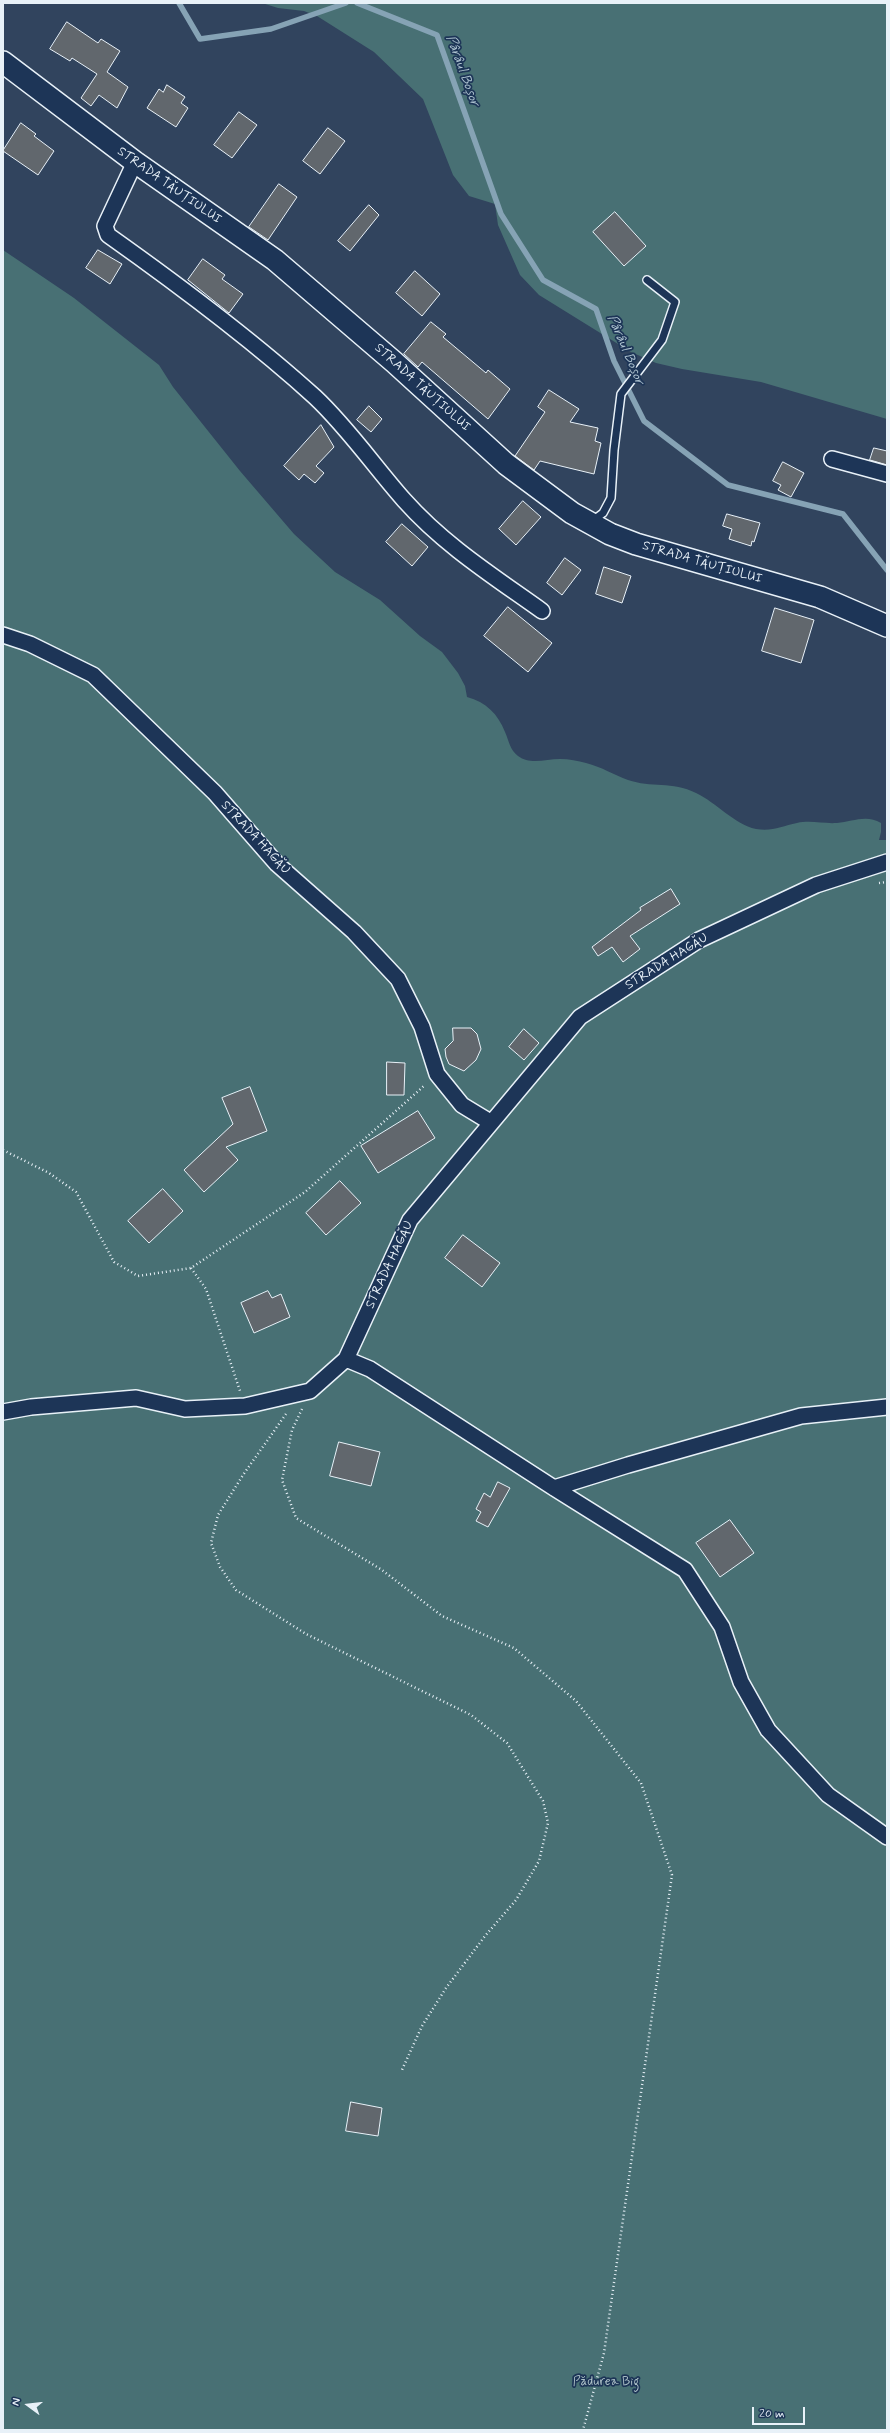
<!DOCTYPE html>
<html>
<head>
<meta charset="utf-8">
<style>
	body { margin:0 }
	#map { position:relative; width:890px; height:2433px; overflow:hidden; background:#31445e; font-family:Mynerve,sans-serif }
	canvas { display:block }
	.frame { position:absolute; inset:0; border:4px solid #e8f1f8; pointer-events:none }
	.north { position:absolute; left:8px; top:2385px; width:40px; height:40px; -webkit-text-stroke:3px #1d3557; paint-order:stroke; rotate:285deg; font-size:11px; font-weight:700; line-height:16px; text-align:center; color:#e8f1f8 }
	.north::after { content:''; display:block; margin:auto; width:14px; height:18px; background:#e8f1f8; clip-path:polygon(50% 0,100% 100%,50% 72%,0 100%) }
	.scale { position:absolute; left:752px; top:2407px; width:53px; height:18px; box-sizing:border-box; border:2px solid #e8f1f8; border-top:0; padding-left:5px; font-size:12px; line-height:14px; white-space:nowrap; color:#e8f1f8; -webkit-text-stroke:3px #1d3557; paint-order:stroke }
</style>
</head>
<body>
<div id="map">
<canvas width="890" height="2433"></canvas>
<div class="frame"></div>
<div class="north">N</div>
<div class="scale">20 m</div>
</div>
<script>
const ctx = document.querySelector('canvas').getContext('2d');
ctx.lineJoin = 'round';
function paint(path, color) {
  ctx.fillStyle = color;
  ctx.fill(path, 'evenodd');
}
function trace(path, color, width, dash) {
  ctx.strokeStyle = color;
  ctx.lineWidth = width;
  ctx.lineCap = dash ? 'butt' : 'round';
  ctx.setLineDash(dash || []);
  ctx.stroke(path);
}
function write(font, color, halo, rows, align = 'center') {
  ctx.font = font + ' Mynerve,sans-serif';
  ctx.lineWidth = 3.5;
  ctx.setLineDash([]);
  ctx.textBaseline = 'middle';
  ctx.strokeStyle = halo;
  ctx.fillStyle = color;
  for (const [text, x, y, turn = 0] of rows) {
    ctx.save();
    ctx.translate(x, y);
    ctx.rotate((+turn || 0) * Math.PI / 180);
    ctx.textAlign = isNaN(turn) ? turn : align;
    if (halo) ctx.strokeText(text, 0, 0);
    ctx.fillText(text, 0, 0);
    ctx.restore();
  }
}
paint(new Path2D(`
	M262,3H887V419L761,382L682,369L656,363L631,352L539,295L520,275L498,225L495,204L469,196L453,175L423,99L374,52L317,16L304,11L278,8Z
	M3,250L74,298L159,365L173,387L240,471L294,534L335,572L380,600L420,636L442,652L458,673L465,686L467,697C486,702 498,714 505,732C509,741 510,750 518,756C530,765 546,759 560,759C569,759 578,761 586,763C602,767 614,775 628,780C651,788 672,781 696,793C717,803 734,824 756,829C772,832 782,826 797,823C811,820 823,824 837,823C852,822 866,814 881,823V832L879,840H887V2430H3Z`), '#487074');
trace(new Path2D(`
	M179,3L200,39L271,29L346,3
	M357,3L437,35L501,214L543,280L596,309L614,361L644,421L728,485L843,514L887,570`), '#86a3b5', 5.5);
const building = new Path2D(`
	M67,22L98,43L101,39L120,51L107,72L128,87L117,108L99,95L91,106L81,98L97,74L72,58L70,61L50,49Z
	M167,85L185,97L181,103L188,108L176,127L147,108L159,89L163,92Z
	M239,112L257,125L232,158L214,145Z
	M21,123L36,134L34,136L54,151L38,175L3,151Z
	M328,128L345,141L320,174L303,161Z
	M279,184L297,197L268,240L249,227Z
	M369,205L379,215L350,251L338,241Z
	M615,212L646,246L624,266L593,232Z
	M98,250L122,264L110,284L86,268Z
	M203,259L225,275L222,279L243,294L229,313L188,280Z
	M415,271L440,294L422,316L396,293Z
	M431,322L446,334L443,337L486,373L488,370L510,389L488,419L422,362L418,367L404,354Z
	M549,390L579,409L570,422L598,428L595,441L601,443L594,474L540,461L534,470L515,456L545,412L538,407Z
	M369,406L382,419L371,432L357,420Z
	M321,425L334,447L316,466L324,473L315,483L304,474L299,480L284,466Z
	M874,448L887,451V465L870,460Z
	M783,462L804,473L791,497L778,490L781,485L773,481Z
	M523,501L541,517L516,545L499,529Z
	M727,514L760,523L754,542L752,541L751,546L729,539L732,529L723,526Z
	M402,524L428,547L412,566L386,542Z
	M565,558L581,570L562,595L547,583Z
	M604,567L631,576L622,603L596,594Z
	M508,607L552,643L528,672L484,636Z
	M775,608L814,620L801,663L762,651Z
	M671,889L680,904L630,936L640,949L623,962L612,947L598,956L592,947L641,910L640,908Z
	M453,1028H471L477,1034L481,1049L476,1060L464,1071L449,1064L446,1057L445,1049L453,1041Z
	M524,1029L539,1043L524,1060L509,1047Z
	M387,1062L405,1063L404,1095H387Z
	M250,1087L267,1131L226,1147L238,1160L204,1192L184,1170L233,1124L222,1098Z
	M418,1111L435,1138L378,1173L361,1146Z
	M340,1181L361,1203L326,1235L306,1213Z
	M163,1189L183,1211L149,1243L128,1221Z
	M463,1235L500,1263L482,1287L445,1258Z
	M268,1291L272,1298L281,1294L290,1317L254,1333L241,1303Z
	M339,1442L380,1452L371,1486L330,1476Z
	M498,1482L510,1488L488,1527L476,1521L481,1512L476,1509L484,1493L490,1497Z
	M730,1520L754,1553L720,1577L696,1543Z
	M351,2102L382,2108L378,2136L346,2131Z`);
paint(building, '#61676d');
trace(building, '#e8f1f8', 1);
const lane = new Path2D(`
	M591,522L603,513L611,498L614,450L621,394L662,340L675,302L647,280`);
const street = new Path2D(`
	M135,162L105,226L108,235C180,286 250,338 315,397C348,428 374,466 404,500C444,545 493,576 542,611
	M832,459L887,474
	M3,635L30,644L93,675L215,793L277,864L354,932L398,979L422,1027L437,1074L462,1105L490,1122
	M346,1359L370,1369L554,1488L685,1570L722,1627L741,1682L768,1730L828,1795L887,1837
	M3,1412L31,1407L136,1398L185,1409L245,1406L310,1391L346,1359L410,1220L580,1017L699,940L816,885L887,862
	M554,1488L628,1465L801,1416L887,1407`);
const secondary = new Path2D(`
	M3,62L135,162L275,260L394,362L506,464L572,513L610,534L636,544L820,597L887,626`);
trace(lane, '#e8f1f8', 10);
trace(street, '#e8f1f8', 18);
trace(secondary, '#e8f1f8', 24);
trace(new Path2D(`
	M879,883L887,882
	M3,1150L49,1173L76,1192L114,1262L138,1276L191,1268L305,1192L425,1085
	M191,1268L206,1289L240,1391
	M302,1409L292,1430L282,1480L296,1518L382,1570L442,1616L514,1648L576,1701L641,1783L672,1875L604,2353L583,2430
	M286,1414L243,1475L218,1515L211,1543L220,1567L236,1590L306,1634L471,1715L507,1743L543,1801L548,1823L539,1861L516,1900L485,1936L446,1988L422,2026L401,2072`), '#e8f1f8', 2.5, [1, 3]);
trace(lane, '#1d3557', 7);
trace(street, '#1d3557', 15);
trace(secondary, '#1d3557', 21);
write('13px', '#e8f1f8', '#1d3557', [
	["STRADA TĂUȚIULUI",169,186,35],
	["STRADA TĂUȚIULUI",422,388,42],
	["STRADA TĂUȚIULUI",702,563,16],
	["STRADA HAGĂU",255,838,47],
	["STRADA HAGĂU",667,962,-32],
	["STRADA HAGĂU",390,1265,-65]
]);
write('13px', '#b0c4ca', '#1d3557', [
	["Pădurea Big",606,2382]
]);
write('italic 14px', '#afc4d1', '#1d3557', [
	["Pârâul Boșor",462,71,70],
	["Pârâul Boșor",625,350,67]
]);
</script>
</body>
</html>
